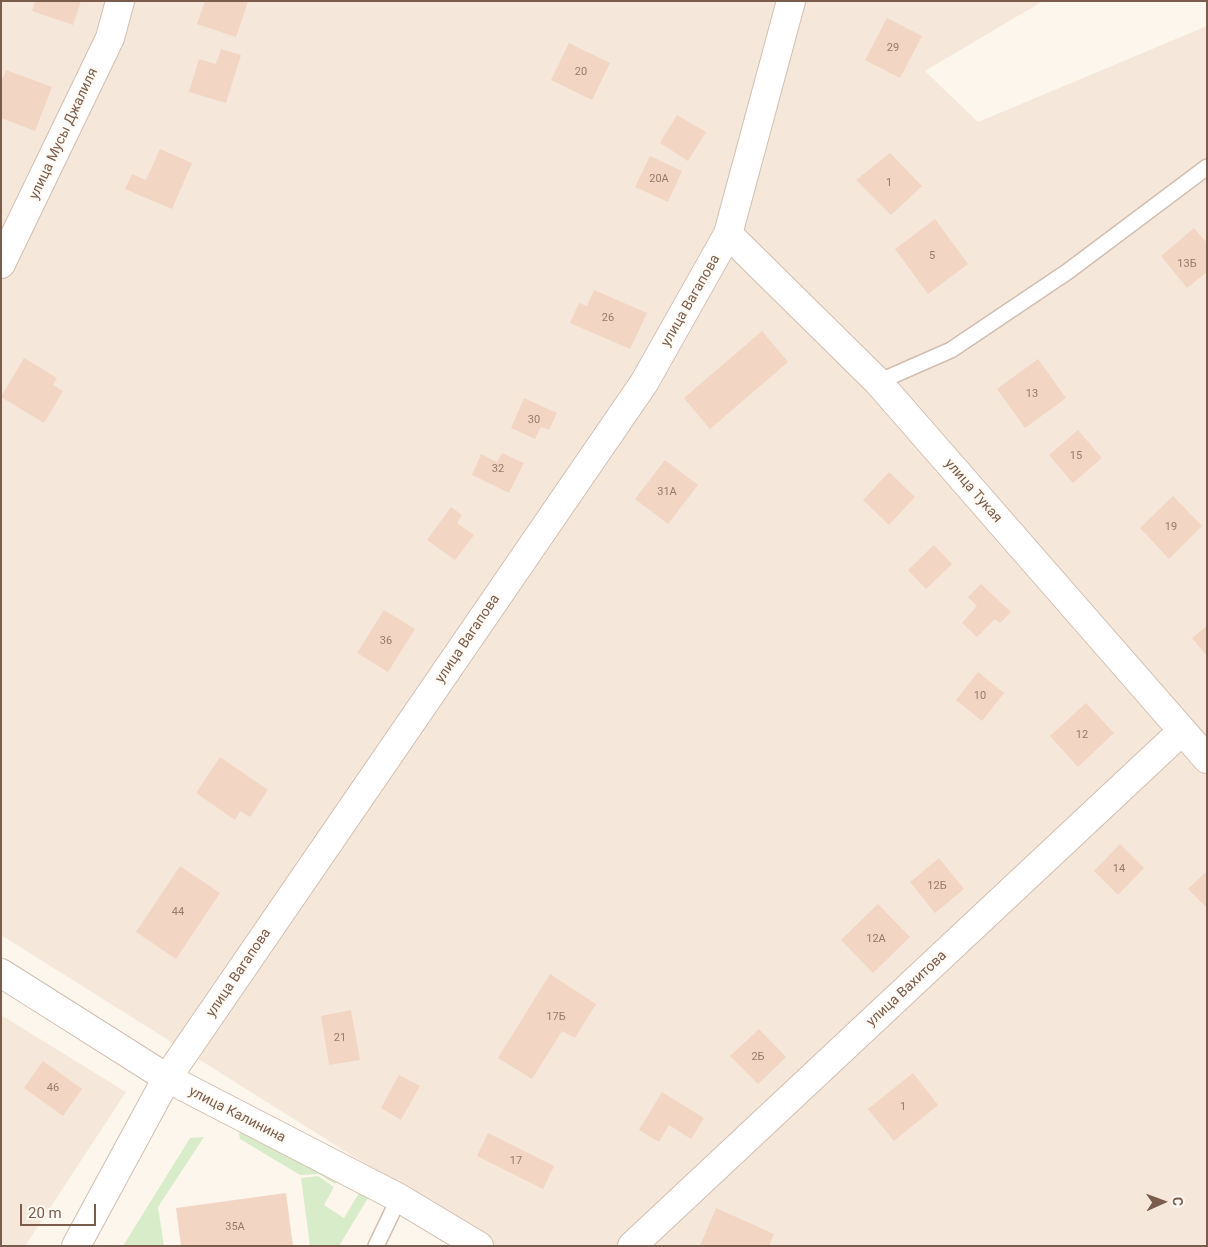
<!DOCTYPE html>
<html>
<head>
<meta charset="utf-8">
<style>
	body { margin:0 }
	#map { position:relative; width:1208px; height:1247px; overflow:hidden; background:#fdf6ec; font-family:Roboto,sans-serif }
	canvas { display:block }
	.frame { position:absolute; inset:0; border:2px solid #7a5c4d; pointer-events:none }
	.north { position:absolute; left:1138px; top:1177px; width:50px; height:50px; -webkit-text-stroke:4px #fffaf3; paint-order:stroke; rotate:88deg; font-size:14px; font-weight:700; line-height:20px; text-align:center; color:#7a5c4d }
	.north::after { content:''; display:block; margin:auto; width:18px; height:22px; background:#7a5c4d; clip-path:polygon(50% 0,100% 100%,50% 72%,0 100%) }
	.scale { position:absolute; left:20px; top:1204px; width:76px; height:22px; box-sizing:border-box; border:2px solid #7a5c4d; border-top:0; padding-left:6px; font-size:15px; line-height:18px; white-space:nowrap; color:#7a5c4d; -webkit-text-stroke:4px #fffaf3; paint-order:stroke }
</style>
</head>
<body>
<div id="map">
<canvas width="1208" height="1247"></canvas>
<div class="frame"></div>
<div class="north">С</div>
<div class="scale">20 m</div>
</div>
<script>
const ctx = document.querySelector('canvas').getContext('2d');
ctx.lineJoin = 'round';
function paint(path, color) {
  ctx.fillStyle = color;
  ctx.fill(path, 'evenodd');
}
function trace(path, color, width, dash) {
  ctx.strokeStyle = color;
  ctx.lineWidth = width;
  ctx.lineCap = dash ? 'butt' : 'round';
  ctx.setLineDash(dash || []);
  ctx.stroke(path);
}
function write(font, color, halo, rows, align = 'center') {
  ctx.font = font + ' Roboto,sans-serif';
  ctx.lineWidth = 4;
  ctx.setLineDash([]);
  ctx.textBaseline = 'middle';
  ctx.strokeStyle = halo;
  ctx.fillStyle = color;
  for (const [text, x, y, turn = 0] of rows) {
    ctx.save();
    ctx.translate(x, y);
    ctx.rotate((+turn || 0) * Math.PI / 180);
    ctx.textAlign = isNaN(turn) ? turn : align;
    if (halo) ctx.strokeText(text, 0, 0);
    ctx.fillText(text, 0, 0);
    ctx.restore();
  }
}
paint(new Path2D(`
	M1,1H1043L925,71L978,122L1207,26V1246H496L1,935Z
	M1,1015L126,1092L25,1246H1Z`), '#f5e8da');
paint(new Path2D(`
	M263,1130L371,1193L339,1246H310L301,1178L318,1176L334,1187L324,1205L344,1218L359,1193L338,1181L335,1184L319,1174L300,1175L240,1139L239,1133Z
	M204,1137L158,1207L164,1246H123L190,1138Z`), '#d8ecc9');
paint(new Path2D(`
	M35,1H81L73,25L32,11Z
	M205,1H248L236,37L197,24Z
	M887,18L922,36L900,78L865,60Z
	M569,43L610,63L592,100L551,80Z
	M221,49L241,55L226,103L189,92L199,59L216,64Z
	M6,70L52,87L35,131L1,118V82Z
	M677,115L706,132L688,161L660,143Z
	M160,149L192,163L172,209L125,189L132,174L146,180Z
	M890,153L922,186L891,215L856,180Z
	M650,156L682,171L668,202L635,187Z
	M935,219L968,264L928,294L895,249Z
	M1194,228L1207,243V272L1187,288L1161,256Z
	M594,290L647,313L630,349L570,323L579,303L587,306Z
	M762,331L788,362L710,429L684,398Z
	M24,358L57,378L53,385L63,391L44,423L1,397Z
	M1038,359L1066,398L1025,428L997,389Z
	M524,398L557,413L549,430L541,427L535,439L511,428Z
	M1078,430L1102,458L1073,483L1049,455Z
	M502,453L524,463L509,493L472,475L481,454L497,462Z
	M665,460L698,485L668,524L635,499Z
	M889,472L915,497L889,525L863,500Z
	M1173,496L1202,526L1169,559L1140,528Z
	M451,507L462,515L457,523L474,535L455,560L427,540Z
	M934,545L952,564L926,589L908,570Z
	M981,584L1011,612L1000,623L995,619L977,637L962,623L977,606L968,597Z
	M384,610L415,629L388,672L357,653Z
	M1207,626V656L1192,638Z
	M978,672L1004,693L982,721L956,700Z
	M1086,703L1114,733L1078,767L1050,736Z
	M220,757L268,790L250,817L240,811L235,820L196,793Z
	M1120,844L1144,868L1118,895L1094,871Z
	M939,858L964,889L935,913L910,882Z
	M180,866L220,893L176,959L136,932Z
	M1207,871V908L1188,889Z
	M878,904L910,937L873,973L841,940Z
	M550,974L596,1004L575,1038L562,1031L532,1079L498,1058Z
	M351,1010L360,1060L329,1065L321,1016Z
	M759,1029L786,1057L758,1084L730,1056Z
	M43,1061L82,1089L63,1116L24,1088Z
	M913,1073L938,1105L894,1141L868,1109Z
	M399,1075L420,1086L401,1120L381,1108Z
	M662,1092L704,1118L691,1139L669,1125L659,1142L639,1130Z
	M488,1133L554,1166L543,1189L477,1156Z
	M286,1193L293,1246H181L176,1208Z
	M716,1208L774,1234L769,1246H700Z`), '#f3d5c3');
const service = new Path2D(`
	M878,382L951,350L1067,272L1207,167
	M376,1246L399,1198`);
const minor = new Path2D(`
	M728,234L878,382L1207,759
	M1,264L110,38L120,1
	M167,1078L399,1198L479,1246
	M632,1246L1182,731`);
const tertiary = new Path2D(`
	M1,973L167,1078
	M76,1246L167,1078L644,383L728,234L791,1`);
trace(service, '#d1beb0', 18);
trace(minor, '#d1beb0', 30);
trace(tertiary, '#d1beb0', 30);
trace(service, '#fff', 15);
trace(minor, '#fff', 28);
trace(tertiary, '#fff', 28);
write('11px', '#987a6a', null, [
	["29",893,48],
	["20",581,72],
	["20А",659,179],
	["1",889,183],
	["5",932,256],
	["13Б",1187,264],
	["26",608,318],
	["13",1032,394],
	["30",534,420],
	["15",1076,456],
	["32",498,469],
	["31А",667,492],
	["19",1171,527],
	["36",386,641],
	["10",980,696],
	["12",1082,735],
	["14",1119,869],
	["12Б",937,886],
	["44",178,912],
	["12А",876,939],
	["17Б",556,1017],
	["21",340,1038],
	["2Б",758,1057],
	["46",53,1088],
	["1",903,1107],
	["17",516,1161],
	["35А",235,1227]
]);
write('14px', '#7a5c4d', '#fffaf3', [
	["улица Мусы Джалиля",64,134,-65],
	["улица Вагапова",691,301,-60],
	["улица Тукая",973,491,49],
	["улица Вагапова",468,639,-56],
	["улица Вагапова",239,973,-56],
	["улица Вахитова",907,989,-43],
	["улица Калинина",237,1115,27]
]);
</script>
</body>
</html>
